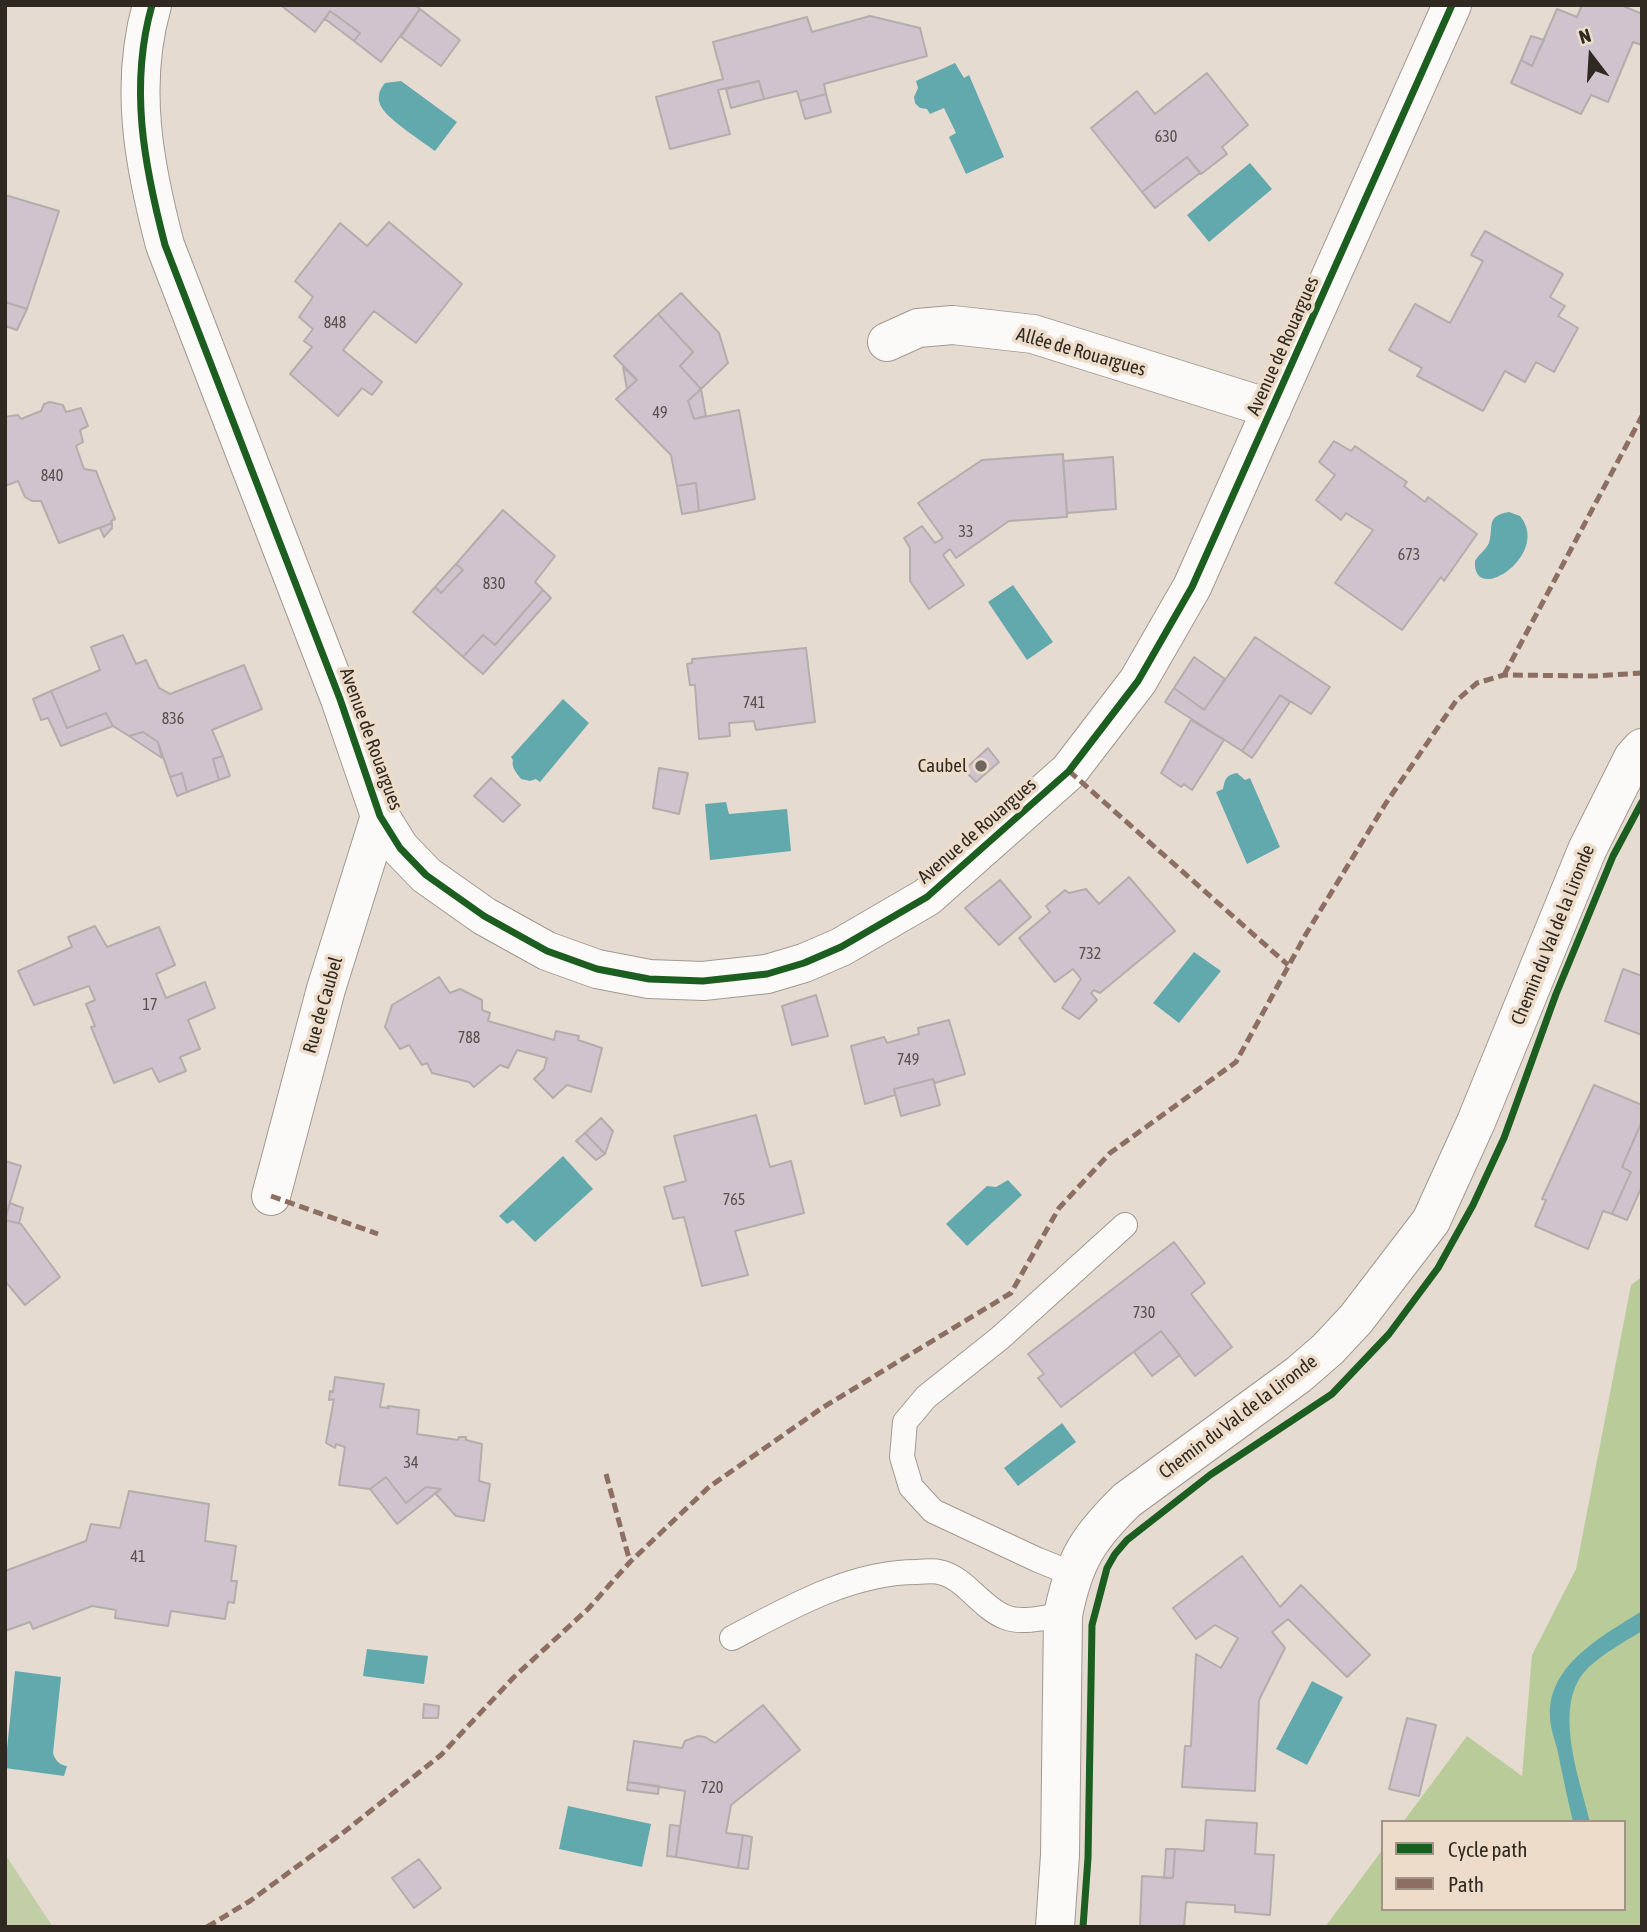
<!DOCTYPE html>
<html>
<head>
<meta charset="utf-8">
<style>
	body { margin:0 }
	#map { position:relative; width:1647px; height:1932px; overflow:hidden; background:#e5dbd1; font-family:"Asap Condensed",sans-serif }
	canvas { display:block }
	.frame { position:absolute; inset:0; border:7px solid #2f2921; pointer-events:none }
	.legend { position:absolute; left:1381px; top:1820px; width:245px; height:91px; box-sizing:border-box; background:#eddcc9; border:2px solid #a19486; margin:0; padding:9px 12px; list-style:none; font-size:21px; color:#2f2921 }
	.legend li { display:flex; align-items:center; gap:14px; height:35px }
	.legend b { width:35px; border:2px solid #a19486 }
	.north { position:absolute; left:1556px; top:21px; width:70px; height:70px; -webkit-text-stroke:5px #eddcc9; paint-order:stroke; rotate:343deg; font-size:19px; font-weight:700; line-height:28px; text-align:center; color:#2f2921 }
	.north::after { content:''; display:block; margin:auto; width:24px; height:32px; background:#2f2921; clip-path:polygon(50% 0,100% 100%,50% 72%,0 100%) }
</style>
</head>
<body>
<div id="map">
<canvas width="1647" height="1932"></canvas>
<div class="frame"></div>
<ul class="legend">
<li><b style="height:9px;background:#1b5e20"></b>Cycle path</li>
<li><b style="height:9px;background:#8d6e63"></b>Path</li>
</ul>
<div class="north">N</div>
</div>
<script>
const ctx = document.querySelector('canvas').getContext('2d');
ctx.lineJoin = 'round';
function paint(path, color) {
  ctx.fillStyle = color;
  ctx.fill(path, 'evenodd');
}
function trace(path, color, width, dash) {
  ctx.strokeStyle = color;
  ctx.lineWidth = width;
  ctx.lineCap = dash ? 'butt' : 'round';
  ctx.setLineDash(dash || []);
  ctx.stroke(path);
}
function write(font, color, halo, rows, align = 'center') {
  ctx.font = font + ' "Asap Condensed",sans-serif';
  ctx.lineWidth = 7;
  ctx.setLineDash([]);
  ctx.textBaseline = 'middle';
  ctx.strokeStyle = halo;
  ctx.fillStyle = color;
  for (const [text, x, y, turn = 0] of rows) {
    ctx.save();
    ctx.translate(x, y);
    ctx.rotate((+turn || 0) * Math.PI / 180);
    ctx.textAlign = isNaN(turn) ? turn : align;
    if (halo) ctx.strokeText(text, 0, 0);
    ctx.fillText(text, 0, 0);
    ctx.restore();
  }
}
paint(new Path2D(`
	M5,1854L53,1927H5Z`), '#c2cfa6');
paint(new Path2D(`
	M1642,1277V1927H1325L1383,1849V1909H1624V1822H1403L1467,1736L1522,1776L1532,1655L1576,1569L1631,1285Z`), '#bacb9a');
paint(new Path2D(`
	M955,63L964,78L969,75L1004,157L966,174L949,137L956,133L944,108L930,114L927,109L920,108L915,103L914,97L918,88L916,81Z
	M401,81L457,122L435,151C423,142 389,120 382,108C376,99 379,90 385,83Z
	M1250,163L1272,189L1209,242L1187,215Z
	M1509,512L1520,516C1552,555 1472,607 1475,561C1479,554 1485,551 1489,543C1494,527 1485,516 1509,512Z
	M1013,585L1053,642L1027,660L988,602Z
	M563,699L589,723L540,782L536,779L530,781L521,779C517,773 511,768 513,760L511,757Z
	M1237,773L1245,780L1250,778L1280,847L1247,864L1216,792L1223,789C1225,779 1226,775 1237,773Z
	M726,802L729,814L787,809L791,851L710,860L705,804Z
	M1194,952L1221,971L1179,1023L1153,1003Z
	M563,1156L593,1189L535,1242L513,1220L507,1224L499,1216Z
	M1008,1180L1022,1195L967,1246L946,1224L987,1186L996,1187Z
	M1062,1423L1076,1442L1018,1486L1004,1468Z
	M1642,1611V1631C1624,1642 1604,1653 1589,1667C1550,1703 1580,1779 1590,1822H1573C1567,1797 1562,1772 1557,1748C1554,1738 1550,1726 1550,1716C1548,1664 1604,1635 1642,1611Z
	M367,1649L428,1656L424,1684L363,1676Z
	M15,1671L61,1677L53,1753C55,1760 59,1765 67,1766L64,1776L5,1768Z
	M1312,1681L1343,1697L1307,1765L1276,1749Z
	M568,1806L651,1824L642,1867L559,1849Z`), '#62a9ad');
const building = new Path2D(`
	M284,5H415L420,9L381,62L354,41L360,33L330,11L315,32L283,7Z
	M1582,5H1621L1642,14V45L1633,42L1608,102L1591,95L1581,114L1511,83L1521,60L1532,66L1557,9L1577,17Z
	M420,9L460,40L441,66L401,37Z
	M330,11L360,33L354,41L325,19Z
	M870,16L920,28L927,56L824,84L826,94L800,101L797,91L764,99L759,81L718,90L730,134L670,149L656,97L723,79L713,42L807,17L812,32Z
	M1531,36L1544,40L1532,66L1521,60Z
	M1207,73L1248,125L1222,147L1227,154L1201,174L1187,157L1142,192L1091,128L1137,91L1155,114Z
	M759,81L764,99L731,108L726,89Z
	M826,94L831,112L805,119L800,101Z
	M1187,157L1200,173L1155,208L1142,192Z
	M5,195L59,211L27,309L5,302Z
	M389,222L462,284L416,343L374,311L343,350L382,382L372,395L362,388L338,416L290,374L312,347L304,341L313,329L299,317L313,297L295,281L340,223L367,246Z
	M1485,231L1563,274L1550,297L1565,306L1558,316L1578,328L1554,372L1536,362L1525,382L1505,371L1483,411L1417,376L1422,368L1389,350L1415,304L1450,323L1483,261L1471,255Z
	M681,293L719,333L728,363L701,389L680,366L693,352L658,314Z
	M5,302L27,309L17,330L5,326Z
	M658,314L693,352L680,366L701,389L688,401L694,419L739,410L755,499L699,511L696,483L677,486L671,455L616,399L637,380L614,356Z
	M623,367L637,380L627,389Z
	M701,389L706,416L694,419L688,401Z
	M50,402L63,405L66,412L81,408L88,426L80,430L83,442L76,446L84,469L96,471L115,519L111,521L112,523L59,543L41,501H32L25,497L18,481L5,486V417L18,415L21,419L41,411L44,404Z
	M1334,441L1351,451L1355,446L1407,482L1404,486L1425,502L1428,497L1477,534L1444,581L1441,577L1402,630L1335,583L1373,530L1346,513L1341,520L1316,500L1335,475L1319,462Z
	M1063,454L1067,517L1009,521L956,558L950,549L943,555L964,585L929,609L910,581V548L904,538L922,526L935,543L943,538L918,503L982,460Z
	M1113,457L1116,509L1067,513L1063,461Z
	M696,483L699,511L682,514L677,486Z
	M503,510L555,556L535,582L543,590L495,645L483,635L463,657L413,612L435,587L441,593L463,570L456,564Z
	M112,523V528L104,537L100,528Z
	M456,564L463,570L441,593L435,587Z
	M543,590L551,598L483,674L463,657L483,635L495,645Z
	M123,635L136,664L146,660L159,688L170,694L244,665L262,709L212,730L223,756L213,759L219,780L187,792L182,773L170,777L158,742L143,732L129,736L113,726L106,713L67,728L51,691L100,670L91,647Z
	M1255,637L1330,687L1311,714L1280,695L1242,751L1165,702L1174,688L1204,710Z
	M806,648L815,722L756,730L754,721L729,723L730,736L699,739L695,685H690L687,664L692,663V659Z
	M1194,657L1225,679L1204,710L1174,688Z
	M51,691L67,728L106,713L113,726L61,746L48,718L41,720L33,699Z
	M1280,695L1290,702L1252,758L1242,751Z
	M1191,720L1224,740L1192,790L1184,784L1181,787L1161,773Z
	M143,732L158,742L162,758L129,736Z
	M988,748L999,762L976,782L964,770Z
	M223,756L230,776L219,780L213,759Z
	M659,768L688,773L679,814L653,808Z
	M182,773L187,792L177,796L170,777Z
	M491,778L520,805L503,822L474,796Z
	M1129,877L1175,931L1100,993L1094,990L1091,993L1097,1000L1079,1019L1062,1008L1081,979L1073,969L1055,982L1019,938L1050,912L1046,906L1065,890L1069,893L1086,889L1099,904Z
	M1000,880L1031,917L999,945L965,908Z
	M95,926L107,947L159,927L175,965L156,974L166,998L205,982L215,1008L188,1020L200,1049L180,1057L186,1071L159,1082L152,1068L114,1083L91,1027L95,1026L86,1004L95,1000L89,986L34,1005L18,971L72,947L68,937Z
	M1623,969L1642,976V1035L1605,1021Z
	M439,977L450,993L460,989L482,1000V1010L490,1013L488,1021L554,1040L556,1031L579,1036L578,1040L602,1048L591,1092L567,1085L553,1098L534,1079L544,1069L547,1058L517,1050L508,1068L500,1065L474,1087L469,1082L432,1073L427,1063L422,1065L409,1045L400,1049L385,1027L392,1005Z
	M816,995L828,1036L792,1045L782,1006Z
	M949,1020L965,1074L935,1083L933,1079L894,1089L895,1095L865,1104L851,1046L884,1037L887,1043L919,1034L918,1028Z
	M933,1079L940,1105L901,1116L894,1089Z
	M1594,1085L1642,1105V1121L1622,1167L1631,1172L1612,1214L1603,1211L1588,1249L1535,1226L1546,1200L1542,1199Z
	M756,1115L770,1167L791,1161L804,1213L735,1231L748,1275L702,1286L684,1217L673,1219L664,1187L686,1181L674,1136Z
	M601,1118L613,1131L605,1154L585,1133Z
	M1642,1121V1186L1627,1220L1612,1214L1631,1172L1622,1167Z
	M585,1133L605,1154L596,1160L576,1141Z
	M5,1161L21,1166L5,1219Z
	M10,1203L23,1208L19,1223L21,1224L5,1220Z
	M5,1220L21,1224L60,1277L25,1305L5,1281Z
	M1174,1242L1205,1283L1191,1294L1232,1347L1195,1376L1161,1331L1061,1407L1038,1378L1044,1374L1028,1354Z
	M1161,1331L1180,1355L1152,1376L1134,1352Z
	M335,1377L384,1384L380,1407L389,1408L388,1406L419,1410L417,1434L458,1440L459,1437H466V1440L482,1444L479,1481L490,1484L484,1521L456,1516L435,1493L441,1489L426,1487L406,1503L386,1477L370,1489L339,1485L345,1447L336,1444L335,1448L326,1443L334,1399L329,1400L330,1391L333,1392Z
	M386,1477L406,1503L426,1487L441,1489L397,1524L370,1489Z
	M129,1491L209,1504L205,1541L236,1546L231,1581H237L234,1603L228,1602L225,1619L171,1611L168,1626L115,1618L116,1610L92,1606L33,1629L30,1622L5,1631V1571L86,1541L91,1524L120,1528Z
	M1242,1556L1280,1607L1301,1585L1370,1655L1347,1677L1288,1619L1272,1632L1285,1648L1259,1700L1255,1791L1182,1787L1185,1746H1191L1196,1654L1221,1668L1238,1638L1215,1625L1196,1639L1173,1608Z
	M424,1704L439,1706L438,1718H423Z
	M763,1705L800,1750L731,1805L726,1833L743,1835L738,1868L676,1857L685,1791L628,1782L634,1741L682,1748L685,1741L698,1736L705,1737L715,1743Z
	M1407,1718L1436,1725L1419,1796L1389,1789Z
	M628,1782L659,1786L658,1794L627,1790Z
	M1206,1820L1257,1823L1255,1854L1274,1855L1270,1915L1235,1912V1905L1186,1902L1184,1927H1140L1142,1876L1173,1878L1175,1849L1204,1851Z
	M670,1825L680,1826L676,1857L667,1856Z
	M743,1835L752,1837L748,1869L738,1868Z
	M1166,1849H1175L1173,1878H1164Z
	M419,1859L441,1888L414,1908L392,1878Z`);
paint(building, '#d1c3cd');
trace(building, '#b4adac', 2);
const lane = new Path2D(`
	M1073,1574L1038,1560L933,1511L911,1487L902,1457L905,1422L926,1397L1000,1338L1125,1225
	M732,1638C789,1608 851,1572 917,1572C924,1572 932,1570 939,1572C965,1577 980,1607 1005,1617C1022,1624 1045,1617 1063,1615`);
const street = new Path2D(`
	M152,5C129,86 144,165 165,245L340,699L380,816L400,848L426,875L484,916L547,951L597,969L649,979L703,981L767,974L804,963L841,947L927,897L1069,771L1138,681L1192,587L1452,5
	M887,342L918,328L953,325L1033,334L1272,409
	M271,1196L326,989L380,816
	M1055,1927L1060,1855L1063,1615C1074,1560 1088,1538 1127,1500L1298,1375L1328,1349L1356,1319L1431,1221L1476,1122L1587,850L1633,758L1642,748`);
trace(lane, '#a19991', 26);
trace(street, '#a19991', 40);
trace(lane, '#fbfaf8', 24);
trace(street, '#fbfaf8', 38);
trace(new Path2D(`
	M1504,675L1642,416
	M1069,771L1288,965
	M271,1196L378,1234
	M606,1474L630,1562
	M207,1927L250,1901L344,1832L441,1755L514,1677L588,1609L630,1562L709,1487L822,1408L1011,1293L1059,1208L1110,1153L1236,1062L1306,934L1386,803L1456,701L1477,683L1504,675L1595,676L1642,673`), '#8d6e63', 5, [10, 5]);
trace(new Path2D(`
	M152,5C129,86 144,165 165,245L340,699L380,816L400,848L426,875L484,916L547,951L597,969L649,979L703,981L767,974L804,963L841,947L927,897L1069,771L1138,681L1192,587L1452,5
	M1083,1927L1088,1858L1092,1625L1107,1568L1115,1554L1127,1540L1210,1475L1332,1394L1389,1334L1438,1268L1473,1205L1504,1138L1556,994L1613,856L1642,802`), '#1b5e20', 7);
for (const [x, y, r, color] of [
	[981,766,7,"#6f675f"]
]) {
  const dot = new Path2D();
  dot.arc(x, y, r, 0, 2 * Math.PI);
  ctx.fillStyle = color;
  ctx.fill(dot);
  trace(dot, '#eddcc9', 2.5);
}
write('16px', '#58504c', null, [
	["630",1166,137],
	["848",335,323],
	["49",660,413],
	["840",52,476],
	["33",966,532],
	["673",1409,555],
	["830",494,584],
	["741",754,703],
	["836",173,719],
	["732",1090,954],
	["17",150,1005],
	["788",469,1038],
	["749",908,1060],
	["765",734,1200],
	["730",1144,1313],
	["34",411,1463],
	["41",138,1557],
	["720",712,1788]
]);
write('19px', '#2f2921', '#eddcc9', [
	["Avenue de Rouargues",1283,346,-66],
	["Allée de Rouargues",1081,352,16],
	["Avenue de Rouargues",371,739,70],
	["Avenue de Rouargues",977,831,-41],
	["Chemin du Val de la Lironde",1553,935,-68],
	["Rue de Caubel",323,1005,-74],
	["Chemin du Val de la Lironde",1238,1417,-37]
]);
write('19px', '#2f2921', '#eddcc9', [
	["Caubel",967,766]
], 'right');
</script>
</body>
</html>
